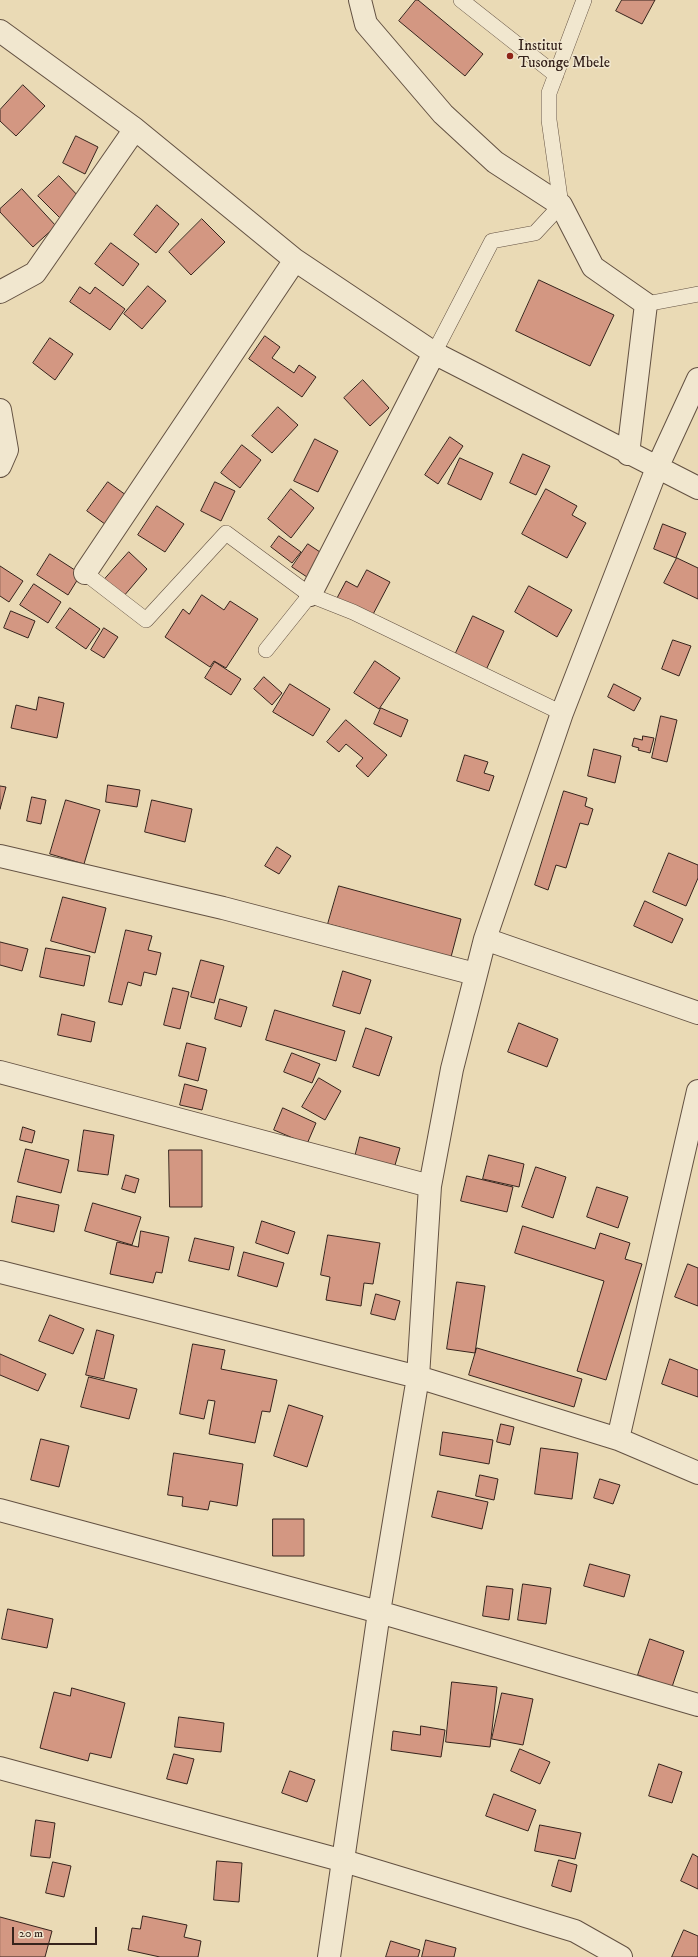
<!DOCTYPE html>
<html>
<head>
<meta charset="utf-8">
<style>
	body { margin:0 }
	#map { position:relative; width:698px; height:1957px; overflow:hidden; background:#eadab5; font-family:"IM FELL DW Pica",serif }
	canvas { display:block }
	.scale { position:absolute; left:12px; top:1927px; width:85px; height:18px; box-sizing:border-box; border:2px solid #36231c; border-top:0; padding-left:5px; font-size:12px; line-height:14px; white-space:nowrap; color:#36231c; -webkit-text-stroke:3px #f1e7cf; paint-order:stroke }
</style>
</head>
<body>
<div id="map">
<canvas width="698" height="1957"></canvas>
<div class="scale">20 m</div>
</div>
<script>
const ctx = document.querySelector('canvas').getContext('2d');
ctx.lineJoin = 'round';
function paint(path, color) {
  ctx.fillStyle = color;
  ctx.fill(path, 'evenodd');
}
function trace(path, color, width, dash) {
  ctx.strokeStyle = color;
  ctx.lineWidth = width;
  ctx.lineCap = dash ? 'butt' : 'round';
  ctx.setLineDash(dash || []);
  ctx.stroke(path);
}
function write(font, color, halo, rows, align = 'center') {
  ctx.font = font + ' "IM FELL DW Pica",serif';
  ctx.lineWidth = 3;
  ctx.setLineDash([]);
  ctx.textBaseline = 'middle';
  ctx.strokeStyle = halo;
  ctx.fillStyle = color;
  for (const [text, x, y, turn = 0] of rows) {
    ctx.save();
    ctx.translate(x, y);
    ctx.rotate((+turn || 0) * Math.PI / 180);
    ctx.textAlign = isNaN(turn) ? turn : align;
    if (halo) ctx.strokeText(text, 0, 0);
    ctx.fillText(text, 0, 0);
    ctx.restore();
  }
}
const building = new Path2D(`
	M416,0H418L483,54L465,76L399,21Z
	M622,0H655L642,24L616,11Z
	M23,85L45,106L16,136L0,121V110Z
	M76,136L98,147L85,174L63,163Z
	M59,176L82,200L62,220L38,196Z
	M22,189L56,226L33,247L0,212V209Z
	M157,205L179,224L156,253L134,235Z
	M202,219L225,242L191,275L169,252Z
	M111,243L139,264L123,286L95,264Z
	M539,280L614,315L590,366L516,331Z
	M148,286L166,301L142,329L124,314Z
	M80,287L90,294L95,287L125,309L110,330L70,302Z
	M265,336L280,347L272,358L294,373L299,365L316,377L302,397L249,359Z
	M50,338L73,354L55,380L33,363Z
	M363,380L389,408L370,426L344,398Z
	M278,407L298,425L272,453L252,436Z
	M450,437L463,446L438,484L425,475Z
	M315,439L338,451L318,492L294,481Z
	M242,445L261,460L240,488L221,473Z
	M523,454L550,466L536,495L510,483Z
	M460,458L493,473L481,500L448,484Z
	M108,482L130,498L109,527L87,511Z
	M215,482L235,491L221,521L201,511Z
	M291,489L314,508L291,538L268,519Z
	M546,489L577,506L572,515L586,523L567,558L522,534Z
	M157,506L184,524L165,552L138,535Z
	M663,524L686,533L676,558L654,549Z
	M279,536L301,552L292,563L271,547Z
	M308,544L326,556L310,579L292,567Z
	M129,552L147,569L123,597L104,580Z
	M50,554L81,574L68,595L37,575Z
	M677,558L698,568V599L664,583Z
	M0,566L23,581L9,602L0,596Z
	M367,570L390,582L370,620L337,598L346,581L357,587Z
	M34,584L61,602L48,623L20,605Z
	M529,586L572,610L557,637L515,612Z
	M202,595L224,610L230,601L258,619L226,668L214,661L210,667L165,637L183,609L189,614Z
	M70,608L100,629L86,649L56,628Z
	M11,611L35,621L28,638L4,628Z
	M473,616L504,631L486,670L455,655Z
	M104,628L118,637L104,658L91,650Z
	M673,640L691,646L679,676L662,669Z
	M375,661L400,678L379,709L354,693Z
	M215,662L241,679L231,695L205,678Z
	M264,677L282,693L272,705L254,689Z
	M290,684L330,709L313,736L273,712Z
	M614,684L641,698L634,711L608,697Z
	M39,697L64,703L57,738L11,728L16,705L36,710Z
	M381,708L408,720L401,737L374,724Z
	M661,716L677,720L667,762L652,758Z
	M346,720L387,755L368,777L356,766L363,758L346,744L339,752L327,742Z
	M643,736L654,738L650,753L638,750L639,748L632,746L634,738L642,740Z
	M594,749L621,756L615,783L588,776Z
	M465,755L488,762L484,773L494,776L489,791L457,781Z
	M108,785L140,790L137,807L106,802Z
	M0,786L6,787L0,809Z
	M564,791L587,798L585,806L593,809L588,825L580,823L566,868L556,865L548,890L535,885Z
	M32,797L46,800L41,824L27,821Z
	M66,800L100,810L84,864L50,854Z
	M152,800L192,809L185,842L145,832Z
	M277,847L291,856L279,874L265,866Z
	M669,853L698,865V878L686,906L653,892Z
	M339,886L461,919L451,957L328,924Z
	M63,897L106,908L95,953L51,941Z
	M645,901L683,919L672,943L634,926Z
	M126,930L152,936L148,950L161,953L156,975L144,972L141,986L128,982L122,1005L109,1002Z
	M0,942L28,949L22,971L0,965Z
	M46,948L90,956L84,986L40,977Z
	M201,960L224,966L214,1003L191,997Z
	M343,971L371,980L360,1014L333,1006Z
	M173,988L189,992L180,1029L164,1025Z
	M220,999L247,1007L241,1027L215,1019Z
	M275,1010L345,1031L336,1061L266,1040Z
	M62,1014L95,1022L91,1042L58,1035Z
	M519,1023L558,1039L547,1067L508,1052Z
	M366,1028L392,1037L379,1076L353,1067Z
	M187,1043L206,1048L198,1081L179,1076Z
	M292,1053L320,1064L312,1083L284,1072Z
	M319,1078L341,1091L325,1120L302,1107Z
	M185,1084L207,1090L202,1110L180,1105Z
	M283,1108L316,1123L307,1144L274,1130Z
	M23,1127L35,1131L32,1143L20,1140Z
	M84,1130L114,1135L108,1175L78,1171Z
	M360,1137L400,1148L393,1172L354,1161Z
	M26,1149L69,1160L61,1193L18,1182Z
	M169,1150H202V1207H170Z
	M489,1155L524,1164L519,1187L483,1179Z
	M536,1167L566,1177L553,1218L522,1207Z
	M126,1175L139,1179L135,1193L122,1189Z
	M467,1176L513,1187L507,1212L461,1201Z
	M597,1187L628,1197L618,1228L587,1217Z
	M17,1196L59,1205L54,1232L12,1222Z
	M93,1203L141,1217L132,1245L85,1231Z
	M262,1221L295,1232L288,1254L256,1243Z
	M523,1226L595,1249L600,1233L630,1243L625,1259L642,1264L606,1380L577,1371L604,1281L515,1253Z
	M141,1231L169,1237L162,1273L156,1272L153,1283L110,1274L117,1242L138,1247Z
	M328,1235L380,1243L373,1284L364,1283L361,1306L326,1300L330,1277L321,1275Z
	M195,1238L234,1247L229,1270L189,1261Z
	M244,1252L284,1263L277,1287L238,1276Z
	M688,1264L698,1268V1306L675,1297Z
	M457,1282L485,1286L475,1353L447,1349Z
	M376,1294L400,1301L395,1320L371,1314Z
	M50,1315L84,1329L73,1354L39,1341Z
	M97,1330L114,1335L104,1379L86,1375Z
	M193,1344L225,1350L221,1369L277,1380L270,1412L262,1411L255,1443L209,1434L215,1401L208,1400L204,1419L180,1414Z
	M477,1348L582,1379L574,1407L469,1375Z
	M0,1354L46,1374L38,1391L0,1375Z
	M670,1359L698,1370V1397L662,1384Z
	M89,1377L137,1389L129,1419L81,1407Z
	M289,1405L323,1416L307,1467L274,1456Z
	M501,1424L514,1427L510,1445L497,1442Z
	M443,1432L493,1440L489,1464L440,1455Z
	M41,1439L69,1446L59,1487L31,1480Z
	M541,1448L578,1453L572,1499L535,1494Z
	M174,1453L243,1464L237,1506L210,1501L208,1510L182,1506L183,1497L168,1495Z
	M480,1475L498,1479L494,1500L476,1496Z
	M600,1479L620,1485L613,1504L594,1498Z
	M438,1491L488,1502L482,1529L432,1517Z
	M273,1519H304V1556H273Z
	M590,1564L630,1575L624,1597L584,1586Z
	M523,1584L551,1588L546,1624L518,1620Z
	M487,1586L513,1589L509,1620L483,1616Z
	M8,1609L53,1619L47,1648L2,1639Z
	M650,1639L684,1651L672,1687L638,1675Z
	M452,1682L497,1687L490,1747L446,1742Z
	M72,1688L125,1703L111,1758L90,1753L88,1761L40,1748L54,1692L70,1696Z
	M502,1693L533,1699L523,1745L492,1739Z
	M179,1717L224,1723L221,1752L175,1747Z
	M421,1726L445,1730L441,1757L391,1750L393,1731L420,1735Z
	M520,1749L550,1762L540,1784L511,1771Z
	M174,1754L194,1759L187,1784L167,1779Z
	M659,1764L682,1772L672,1803L649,1796Z
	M290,1771L315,1780L307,1802L282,1793Z
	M494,1794L536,1810L528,1831L486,1816Z
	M36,1820L55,1823L50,1858L31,1856Z
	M540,1825L581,1833L575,1859L535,1851Z
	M693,1854L698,1857V1889L681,1881Z
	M559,1860L577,1865L571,1892L552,1886Z
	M217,1861L242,1863L239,1902L214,1900Z
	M53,1862L71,1866L64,1897L46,1893Z
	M143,1916L187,1925L184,1937L201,1941L198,1957H160L128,1950L132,1928L140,1929Z
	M0,1917L52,1931L45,1957H0Z
	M684,1930L698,1936V1957H672Z
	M426,1940L456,1948L454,1957H422Z
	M391,1941L420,1950L418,1957H386Z`);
paint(building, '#d39782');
trace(building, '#36231c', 1);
const service = new Path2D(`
	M461,0L556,75
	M646,304L698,294
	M434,353L492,241L535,233L561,205L549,120V93L584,0
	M85,573L146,620L226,533L310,595L353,612L562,713
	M266,650L310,595`);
const minor = new Path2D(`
	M360,0L366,24L443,114L495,162L561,205L593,267L646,304L628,454
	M0,31L135,129L295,260L434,353L698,488
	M0,292L35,273L135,129
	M0,410L7,450L0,466
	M85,573L295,260
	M310,595L434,353
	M0,856L223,908L475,974
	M485,939L698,1013
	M0,1072L430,1186
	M0,1272L418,1377L618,1439L698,1473
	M618,1439L698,1091
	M0,1510L379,1612L698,1705
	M0,1768L344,1861L575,1931L621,1957
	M329,1957L379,1612L418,1377L430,1186L452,1069L485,939L562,713L657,468L698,379`);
trace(service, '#635142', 16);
trace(minor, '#635142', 24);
trace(service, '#f1e7cf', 15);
trace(minor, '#f1e7cf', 22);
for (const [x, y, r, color] of [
	[510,56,4,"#8f2418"]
]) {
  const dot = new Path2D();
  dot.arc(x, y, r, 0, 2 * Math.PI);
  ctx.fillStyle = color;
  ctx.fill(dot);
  trace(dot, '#f1e7cf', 1.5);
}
write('15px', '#36231c', '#f1e7cf', [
	["Institut",518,47],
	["Tusonge Mbele",518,64]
], 'left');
</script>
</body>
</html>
